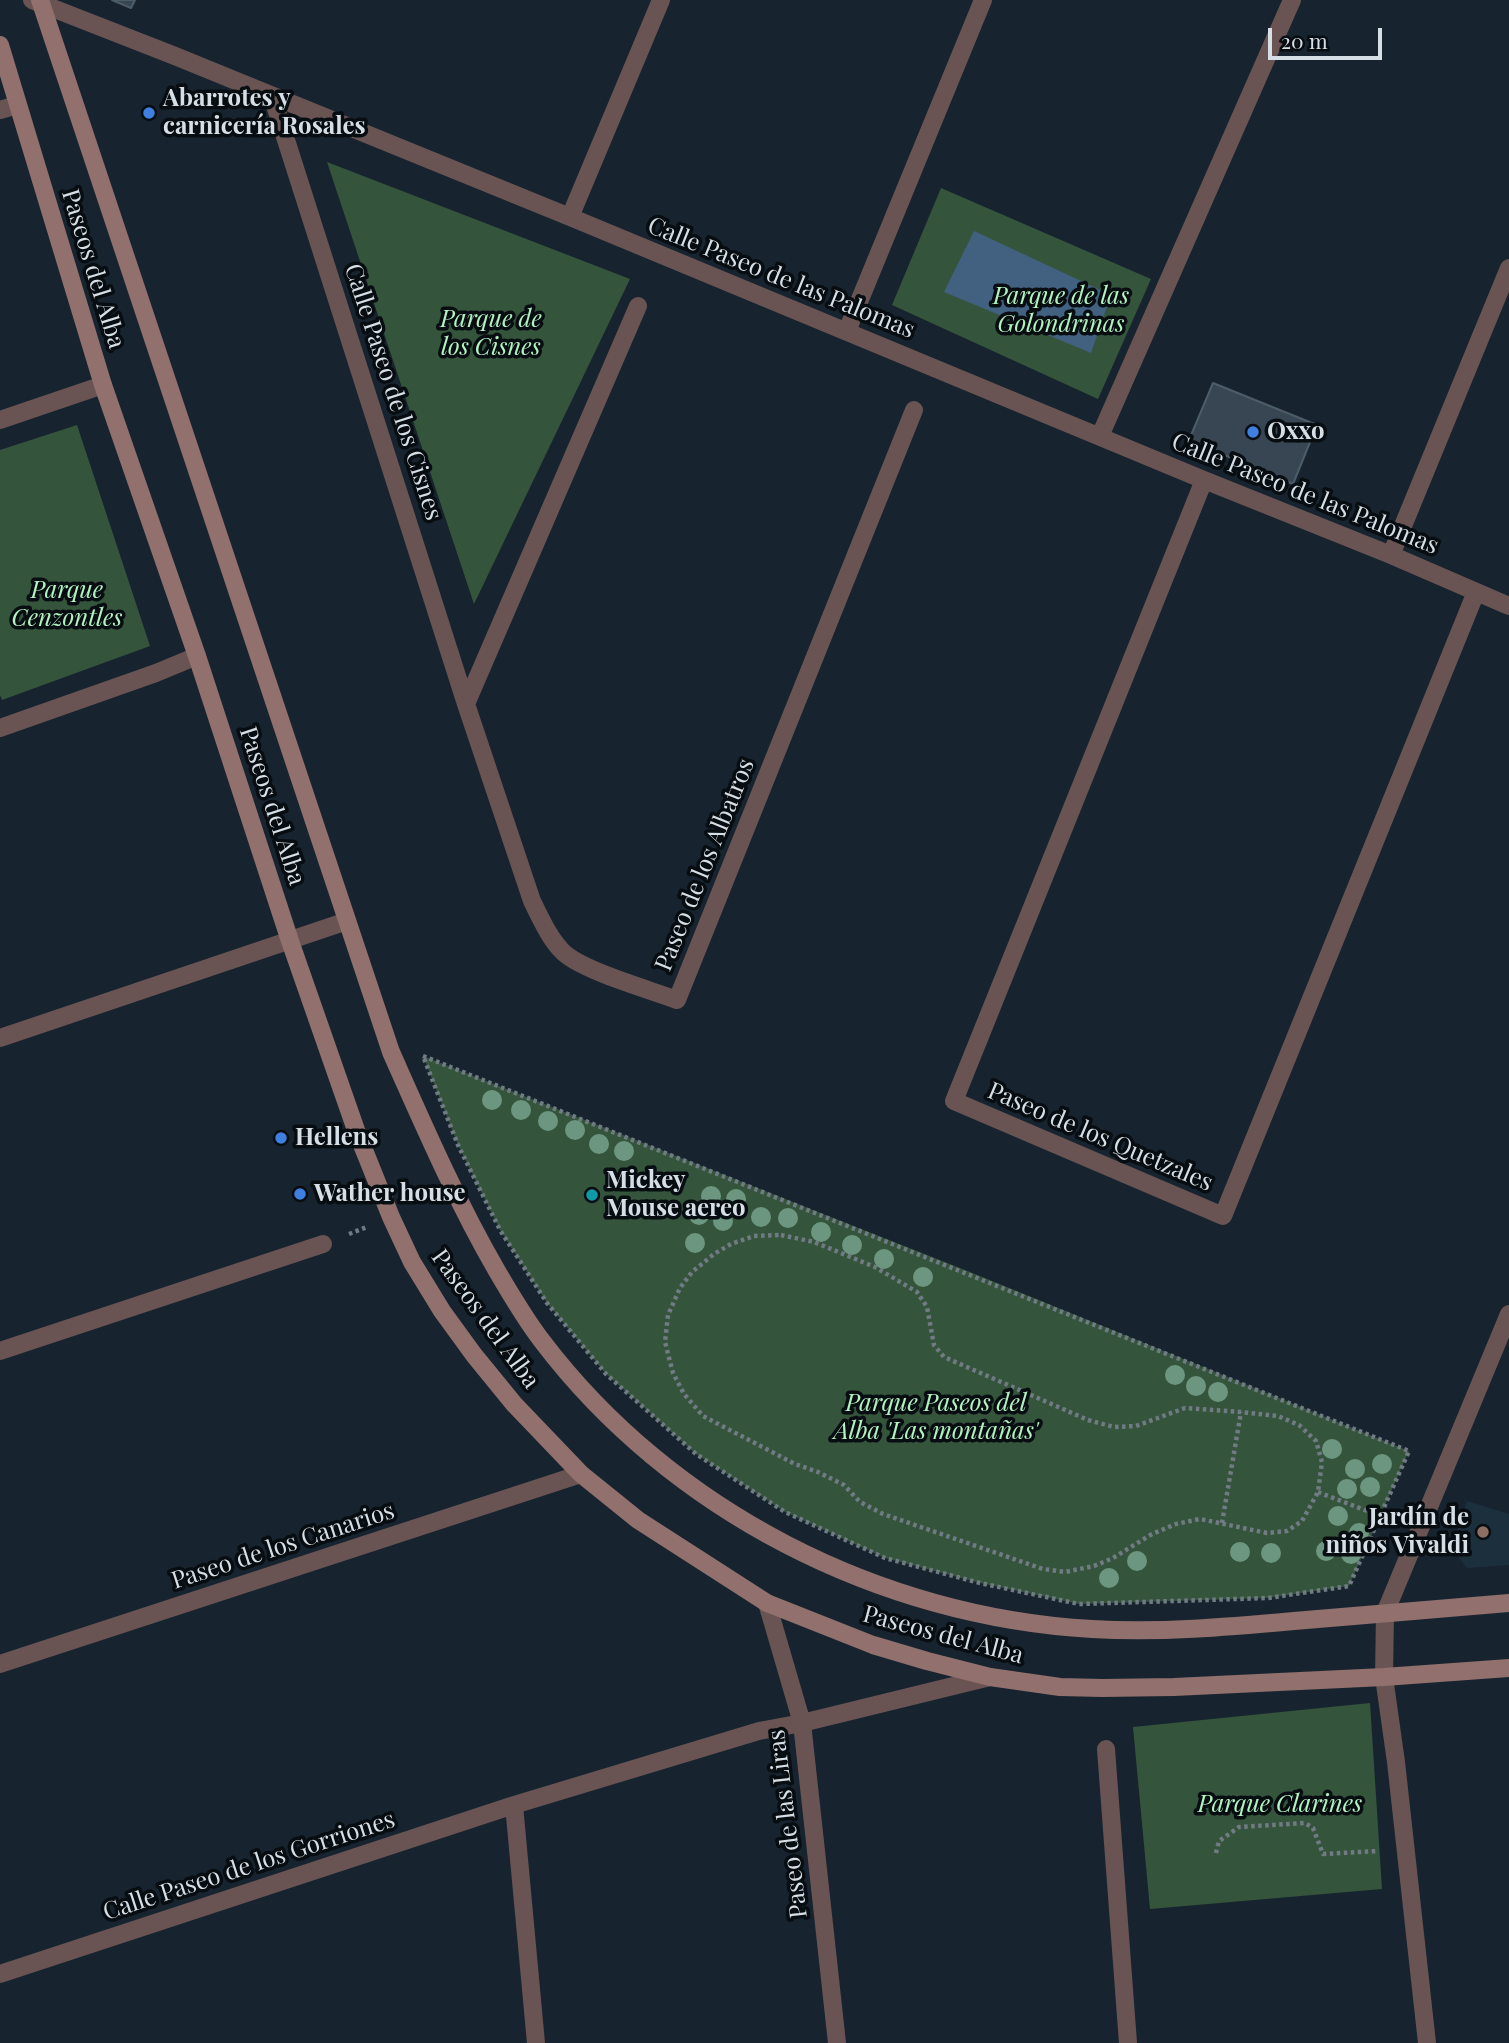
<!DOCTYPE html>
<html>
<head>
<meta charset="utf-8">
<style>
	body { margin:0 }
	#map { position:relative; width:1509px; height:2043px; overflow:hidden; background:#17242f; font-family:"Playfair Display",serif }
	canvas { display:block }
	.scale { position:absolute; left:1268px; top:28px; width:114px; height:32px; box-sizing:border-box; border:4px solid #d6dee6; border-top:0; padding-left:9px; font-size:21px; line-height:24px; white-space:nowrap; color:#d6dee6; -webkit-text-stroke:5px #070d11; paint-order:stroke }
</style>
</head>
<body>
<div id="map">
<canvas width="1509" height="2043"></canvas>
<div class="scale">20 m</div>
</div>
<script>
const ctx = document.querySelector('canvas').getContext('2d');
ctx.lineJoin = 'round';
function paint(path, color) {
  ctx.fillStyle = color;
  ctx.fill(path, 'evenodd');
}
function trace(path, color, width, dash) {
  ctx.strokeStyle = color;
  ctx.lineWidth = width;
  ctx.lineCap = dash ? 'butt' : 'round';
  ctx.setLineDash(dash || []);
  ctx.stroke(path);
}
function write(font, color, halo, rows, align = 'center') {
  ctx.font = font + ' "Playfair Display",serif';
  ctx.lineWidth = 7;
  ctx.setLineDash([]);
  ctx.textBaseline = 'middle';
  ctx.strokeStyle = halo;
  ctx.fillStyle = color;
  for (const [text, x, y, turn = 0] of rows) {
    ctx.save();
    ctx.translate(x, y);
    ctx.rotate((+turn || 0) * Math.PI / 180);
    ctx.textAlign = isNaN(turn) ? turn : align;
    if (halo) ctx.strokeText(text, 0, 0);
    ctx.fillText(text, 0, 0);
    ctx.restore();
  }
}
paint(new Path2D(`
	M1467,1501L1509,1514V1565L1467,1568L1452,1549Z`), '#1c2f3d');
paint(new Path2D(`
	M327,162L630,279L474,604Z
	M941,188L1151,279L1098,399L892,305Z
	M77,425L150,646L2,700L0,695V450Z
	M423,1056L970,1272L1409,1451L1349,1586L1268,1598L1079,1604L980,1583L885,1558L785,1512L696,1454L606,1374L547,1303L500,1230L458,1145Z
	M1370,1703L1382,1889L1150,1909L1133,1727Z`), '#35543c');
paint(new Path2D(`
	M974,231L1111,295L1091,353L944,292Z`), '#426080');
const building = new Path2D(`
	M112,0H135L131,8Z
	M1213,383L1317,425L1293,484L1189,440Z`);
paint(building, '#374652');
trace(building, '#4d5c69', 2);
trace(new Path2D(`
	M423,1056L1409,1451L1349,1586L1268,1598L1079,1604L980,1583L885,1558L785,1512L696,1454L606,1374L547,1303L500,1230L458,1145Z
	M349,1234L367,1227
	M781,1235L814,1242L875,1267L917,1292L927,1307L934,1345L944,1357L1088,1420L1114,1427L1136,1426L1185,1408L1241,1412L1278,1416L1299,1425L1316,1441L1322,1462L1318,1492L1302,1521L1287,1531L1267,1533L1200,1519L1176,1524L1152,1534L1113,1558L1094,1566L1065,1572L1043,1569L883,1514L860,1502L844,1485L818,1472L795,1464L703,1416L684,1394L673,1373L665,1342L668,1315L680,1288L692,1272L714,1254L731,1244L754,1236Z
	M1318,1492L1380,1516
	M1222,1523L1241,1412
	M1216,1853L1219,1841L1239,1827L1305,1823L1313,1828L1323,1854L1378,1851`), '#707b84', 4.5, [3.5, 3.5]);
trace(new Path2D(`
	M32,0L175,56L570,217L1204,480L1391,555L1509,606
	M272,96L466,704L532,901C541,919 549,938 563,952C583,971 648,989 677,1000L914,410
	M0,110L17,105
	M570,217L661,0
	M847,331L983,0
	M0,420L103,385
	M1100,436L1292,0
	M1204,480L954,1101L1223,1216L1476,592
	M1391,555L1509,268
	M466,704L638,306
	M0,728L156,673L197,656
	M0,1038L347,921
	M0,1351L323,1244
	M767,1603L802,1723L837,2043
	M0,1664L581,1474
	M1106,1749L1128,2043
	M514,1805L536,2043
	M0,1974L514,1805L759,1731L802,1723L990,1677
	M1427,2043L1396,1762L1384,1677L1385,1613L1509,1314`), '#695453', 18);
trace(new Path2D(`
	M40,0L391,1052C424,1126 456,1200 497,1271C511,1295 525,1319 542,1341C671,1511 880,1617 1092,1629C1160,1633 1227,1627 1294,1621C1366,1615 1437,1609 1509,1603
	M0,45L103,385L197,656L290,941L356,1130L391,1217L412,1262L442,1311L474,1355L514,1404L581,1474L638,1520L767,1603L873,1645L927,1661L990,1677L1060,1687L1102,1688L1174,1687L1384,1677L1509,1668`), '#92706d', 18);
ctx.fillStyle = '#6d9680';
for (const [x, y] of [
	[492,1100],
	[521,1110],
	[548,1121],
	[575,1130],
	[599,1144],
	[624,1151],
	[711,1196],
	[736,1199],
	[699,1215],
	[761,1217],
	[788,1218],
	[723,1221],
	[821,1232],
	[695,1243],
	[852,1245],
	[884,1259],
	[923,1277],
	[1175,1375],
	[1196,1386],
	[1218,1392],
	[1332,1449],
	[1382,1464],
	[1355,1469],
	[1370,1487],
	[1347,1489],
	[1338,1516],
	[1359,1533],
	[1326,1551],
	[1240,1552],
	[1271,1553],
	[1351,1554],
	[1137,1561],
	[1109,1578]
]) {
  ctx.beginPath();
  ctx.arc(x, y, 10, 0, 2 * Math.PI);
  ctx.fill();
}
for (const [x, y, r, color] of [
	[149,113,7,"#3f7fe0"],
	[1253,432,7,"#3f7fe0"],
	[281,1138,7,"#3f7fe0"],
	[300,1194,7,"#3f7fe0"],
	[592,1195,7,"#0f9aa8"],
	[1483,1532,7,"#8d6e63"]
]) {
  const dot = new Path2D();
  dot.arc(x, y, r, 0, 2 * Math.PI);
  ctx.fillStyle = color;
  ctx.fill(dot);
  trace(dot, '#070d11', 2.5);
}
write('bold 24px', '#d6dee6', '#070d11', [
	["Abarrotes y",163,99],
	["carnicería Rosales",163,127],
	["Oxxo",1267,432],
	["Hellens",295,1138],
	["Mickey",606,1181],
	["Mouse aereo",606,1209],
	["Wather house",314,1194],
	["Jardín de",1469,1518,"right"],
	["niños Vivaldi",1469,1546,"right"]
], 'left');
write('24px', '#d6dee6', '#070d11', [
	["Paseos del Alba",93,269,73],
	["Calle Paseo de las Palomas",781,278,22],
	["Calle Paseo de los Cisnes",393,392,72],
	["Calle Paseo de las Palomas",1305,494,22],
	["Paseos del Alba",272,806,72],
	["Paseo de los Albatros",705,865,-68],
	["Paseo de los Quetzales",1100,1137,23],
	["Paseos del Alba",485,1319,54],
	["Paseo de los Canarios",283,1546,-18],
	["Paseos del Alba",943,1635,15],
	["Paseo de las Liras",788,1824,-97],
	["Calle Paseo de los Gorriones",249,1866,-18]
]);
write('italic 24px', '#b3f3c2', '#070d11', [
	["Parque de las",1061,297],
	["Golondrinas",1061,325],
	["Parque de",491,320],
	["los Cisnes",491,348],
	["Parque",67,591],
	["Cenzontles",67,619],
	["Parque Paseos del",936,1404],
	["Alba 'Las montañas'",936,1432],
	["Parque Clarines",1280,1805]
]);
</script>
</body>
</html>
